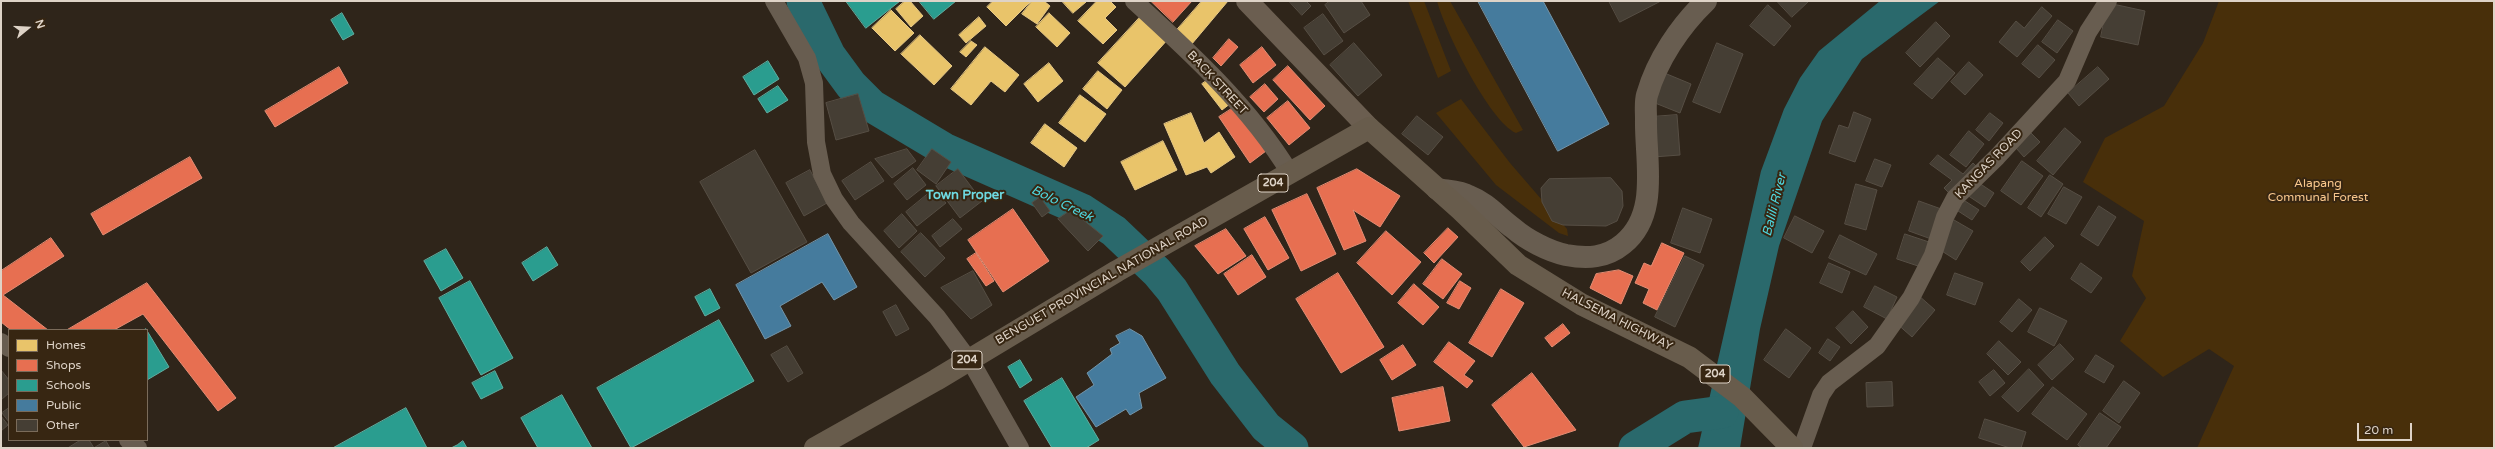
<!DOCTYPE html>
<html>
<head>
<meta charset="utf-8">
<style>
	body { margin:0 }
	#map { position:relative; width:2495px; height:449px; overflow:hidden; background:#2f251a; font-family:"Varela Round",sans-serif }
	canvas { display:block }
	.frame { position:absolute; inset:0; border:2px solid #ded3c7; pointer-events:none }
	.legend { position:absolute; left:8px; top:329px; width:140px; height:112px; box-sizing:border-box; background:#372612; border:1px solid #7a6b5a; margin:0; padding:5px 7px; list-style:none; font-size:12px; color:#ded3c7 }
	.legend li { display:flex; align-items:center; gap:8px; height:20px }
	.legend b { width:20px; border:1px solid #7a6b5a }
	.north { position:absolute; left:8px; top:8px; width:40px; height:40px; -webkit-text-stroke:3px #372612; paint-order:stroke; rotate:72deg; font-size:11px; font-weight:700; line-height:16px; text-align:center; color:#ded3c7 }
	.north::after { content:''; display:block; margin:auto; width:14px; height:18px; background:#ded3c7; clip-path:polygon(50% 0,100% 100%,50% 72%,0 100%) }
	.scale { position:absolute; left:2357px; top:423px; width:55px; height:18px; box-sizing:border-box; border:2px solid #ded3c7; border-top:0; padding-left:5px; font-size:12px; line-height:14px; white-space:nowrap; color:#ded3c7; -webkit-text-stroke:3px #372612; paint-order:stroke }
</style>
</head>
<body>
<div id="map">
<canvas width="2495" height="449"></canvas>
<div class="frame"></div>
<ul class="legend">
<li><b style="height:11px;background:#e9c46a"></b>Homes</li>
<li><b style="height:11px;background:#e76f51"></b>Shops</li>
<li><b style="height:11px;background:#2a9d8f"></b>Schools</li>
<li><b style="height:11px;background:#457b9d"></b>Public</li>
<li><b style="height:11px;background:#453e34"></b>Other</li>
</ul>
<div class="north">N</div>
<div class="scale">20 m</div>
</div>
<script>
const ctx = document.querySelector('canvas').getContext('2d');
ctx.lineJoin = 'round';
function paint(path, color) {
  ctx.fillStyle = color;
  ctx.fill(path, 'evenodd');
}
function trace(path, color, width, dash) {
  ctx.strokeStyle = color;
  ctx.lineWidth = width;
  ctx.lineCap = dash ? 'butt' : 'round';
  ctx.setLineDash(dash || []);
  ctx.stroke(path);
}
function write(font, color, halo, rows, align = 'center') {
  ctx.font = font + ' "Varela Round",sans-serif';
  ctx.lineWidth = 4;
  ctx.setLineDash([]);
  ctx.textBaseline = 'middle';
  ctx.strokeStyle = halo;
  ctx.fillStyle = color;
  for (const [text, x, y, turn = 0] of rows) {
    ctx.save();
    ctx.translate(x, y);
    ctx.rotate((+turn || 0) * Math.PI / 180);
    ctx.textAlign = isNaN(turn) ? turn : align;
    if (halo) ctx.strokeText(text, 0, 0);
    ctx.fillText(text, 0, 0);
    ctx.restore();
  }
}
paint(new Path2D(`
	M1408,1H1424L1451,71L1438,78Z
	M1437,1H1450L1523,130L1516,133C1489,121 1445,31 1437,1Z
	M2219,1H2494V448H2197L2234,366L2209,349L2163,377L2120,341L2146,298L2132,276L2144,221L2083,182L2105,138L2164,106L2203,43Z
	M1461,99L1510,163L1567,229L1568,236L1559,233L1496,185L1436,113Z`), '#482f0a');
paint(new Path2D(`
	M1880,1H1940L1862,59L1822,121L1779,246L1760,329L1740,448H1698L1761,171L1784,109L1800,78L1819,51Z`), '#2a696c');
const homes = new Path2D(`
	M905,1H910L923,16L911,27L896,9Z
	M993,1H1031L1006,26L987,7Z
	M1032,1H1044L1050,6L1037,24L1022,14Z
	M1062,1H1085L1086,2L1073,13Z
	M1097,1H1110L1116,7L1105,18L1117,30L1103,44L1078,21Z
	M1202,1H1228L1191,45L1176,31Z
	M891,10L914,33L895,51L872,28Z
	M1049,13L1070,33L1057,47L1036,27Z
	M1143,14L1169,38L1125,87L1098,63Z
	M979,17L986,26L966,43L959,35Z
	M920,35L952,66L934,85L901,54Z
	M971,41L977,45L966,57L960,52Z
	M985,47L1019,75L1005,92L991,81L971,105L951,89Z
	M1049,63L1063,81L1038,102L1024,84Z
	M1098,71L1122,90L1107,109L1083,89Z
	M1212,77L1231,103L1222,110L1202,84Z
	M1080,95L1106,114L1085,142L1059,123Z
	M1191,113L1204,143L1219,132L1235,157L1211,173L1207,167L1186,175L1164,124Z
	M1045,124L1077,148L1064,167L1031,143Z
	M1163,141L1177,170L1135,190L1121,162Z`);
paint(homes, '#e9c46a');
trace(homes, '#e6c886', 1);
const shops = new Path2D(`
	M1151,1H1192L1173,22Z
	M1229,39L1238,47L1221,66L1213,58Z
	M1262,47L1276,65L1253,83L1240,65Z
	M1288,66L1325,106L1310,120L1273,80Z
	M339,67L348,83L275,127L265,111Z
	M1265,84L1278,99L1264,112L1250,97Z
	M1288,101L1310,128L1289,145L1267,118Z
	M1236,106L1266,151L1250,163L1219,117Z
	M190,157L202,178L103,235L91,214Z
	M1357,169L1400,196L1380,227L1353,210L1366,241L1344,250L1317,188Z
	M1307,194L1336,254L1301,271L1272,210Z
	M1013,209L1049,261L1003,292L968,240Z
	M1265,217L1289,258L1268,270L1244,229Z
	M1448,228L1458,237L1434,263L1424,253Z
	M1226,229L1246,256L1218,274L1195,246Z
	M1386,231L1421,262L1392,295L1357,263Z
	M51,238L64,256L3,295L48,330H11L1,322V271Z
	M1662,243L1684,253L1657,310L1643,303L1649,289L1635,283L1644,263L1651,266Z
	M976,253L994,281L986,286L967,259Z
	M1252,255L1266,277L1238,295L1224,274Z
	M1442,259L1462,274L1443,299L1423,284Z
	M1619,270L1633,276L1621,304L1590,288L1596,274Z
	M1338,273L1384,347L1341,373L1296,299Z
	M1460,281L1471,288L1459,309L1447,303Z
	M147,283L236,398L218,411L143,314L114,330H67Z
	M1414,284L1439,307L1423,325L1398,303Z
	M1501,289L1524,303L1492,357L1469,343Z
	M1563,324L1570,333L1552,347L1545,338Z
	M1449,342L1475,361L1464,375L1473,381L1467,388L1434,362Z
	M1403,345L1416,365L1392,380L1380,360Z
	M1532,373L1576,430L1524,447L1492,405Z
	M1443,387L1450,421L1399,431L1392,398Z`);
paint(shops, '#e76f51');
trace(shops, '#e48d74', 1);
const schools = new Path2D(`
	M846,1H900L866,28Z
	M919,1H956L934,19Z
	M342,13L354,34L343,40L331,20Z
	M768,61L779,79L754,95L743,77Z
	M778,86L788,100L767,113L758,99Z
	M547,247L558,265L533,281L522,263Z
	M446,249L463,278L441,291L424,261Z
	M470,281L513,358L481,375L439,298Z
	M710,289L720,308L705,316L695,297Z
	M719,320L754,381L631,448L597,388Z
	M146,329L169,367L147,380V330H144Z
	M1020,360L1032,380L1020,388L1008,367Z
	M495,371L503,388L481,399L472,383Z
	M1062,378L1099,440L1086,448H1052L1024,401Z
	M562,395L592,448H538L521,418Z
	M406,408L427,448H333Z
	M463,441L467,448H451L457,445Z`);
paint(schools, '#2a9d8f');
trace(schools, '#60ada0', 1);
const public = new Path2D(`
	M1478,1H1543L1609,124L1558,151Z
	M828,234L857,287L834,300L822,282L780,306L791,326L765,339L736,285Z
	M1130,329L1142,336L1166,378L1139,393L1142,408L1130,415L1126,409L1096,427L1076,397L1094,385L1087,373L1112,354L1110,349L1120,343L1116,336Z`);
paint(public, '#457b9d');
trace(public, '#7395aa', 1);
trace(new Path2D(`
	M803,1L829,55L851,85L872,106L944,149L1082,210L1114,231L1157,272L1172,290L1225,374L1266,427L1292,448
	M1635,448L1685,417L1722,412`), '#2a696c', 33);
const building = new Path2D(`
	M1289,1H1306L1311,6L1302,15Z
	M1330,1H1361L1370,15L1344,33L1325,5Z
	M1609,1H1661L1620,22Z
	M1777,1H1809L1792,17Z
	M2108,3L2145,11L2138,45L2101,37Z
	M1768,5L1791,26L1774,46L1750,26Z
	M2042,7L2052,16L2017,57L1999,42L2016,21L2024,28Z
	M1323,14L1343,41L1324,55L1304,28Z
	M2058,20L2073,31L2057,53L2042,42Z
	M1936,22L1950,36L1920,67L1906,53Z
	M1354,43L1382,75L1358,96L1330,65Z
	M1717,43L1743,54L1720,113L1693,102Z
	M2038,45L2055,60L2039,78L2022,64Z
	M1938,58L1955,73L1932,99L1914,84Z
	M1969,62L1983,75L1965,95L1951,82Z
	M2098,67L2109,79L2079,106L2068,93Z
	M1662,72L1691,84L1680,113L1650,101Z
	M858,94L869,131L836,140L826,103Z
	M1854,112L1871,119L1855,162L1829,153L1839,125L1848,128Z
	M1990,113L2003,123L1989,141L1976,130Z
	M1677,115L1680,155L1653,157L1651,117Z
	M1417,116L1443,137L1428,155L1402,134Z
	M2065,128L2081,142L2053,175L2037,161Z
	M1969,131L1984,144L1966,167L1950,155Z
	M2031,133L2040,142L2024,157L2016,148Z
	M907,149L916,161L892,178L875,159Z
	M932,149L951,162L936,184L917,170Z
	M755,150L807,242L751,273L700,182Z
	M1938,155L1963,174L1973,163L1980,170L1953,197L1944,188L1952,180L1930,164Z
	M1875,159L1891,165L1882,187L1866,181Z
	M2022,161L2043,176L2021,205L2001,191Z
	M871,162L884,181L855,200L842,181Z
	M913,168L926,185L907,200L894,184Z
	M958,169L982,201L960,218L936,186Z
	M810,170L827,203L804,216L786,183Z
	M2050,175L2063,184L2041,217L2028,208Z
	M1611,178L1622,191L1623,206L1617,221L1606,226L1563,225L1552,221L1542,202L1541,188L1549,179Z
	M1976,181L1994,193L1985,207L1967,195Z
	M1856,184L1877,190L1866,230L1845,224Z
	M2064,187L2082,197L2066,224L2048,214Z
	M934,189L946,203L917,226L906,212Z
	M1040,197L1050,211L1042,217L1032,203Z
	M1962,199L1979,210L1972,220L1955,209Z
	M1919,201L1944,210L1934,240L1909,231Z
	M2099,206L2116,217L2098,246L2081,235Z
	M1683,208L1712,219L1700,253L1671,243Z
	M1071,210L1103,236L1088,251L1058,219Z
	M902,214L917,231L899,248L884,231Z
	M1795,216L1824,231L1812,253L1784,238Z
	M953,219L962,229L940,247L932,236Z
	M1954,220L1973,231L1956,260L1937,248Z
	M921,233L945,258L925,277L901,252Z
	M1905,234L1929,242L1921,267L1897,259Z
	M1840,235L1877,254L1866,275L1829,258Z
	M2045,237L2054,246L2030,271L2021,262Z
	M1685,256L1704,265L1675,327L1655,317Z
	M1829,263L1850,272L1842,293L1820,283Z
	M2081,263L2102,278L2091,293L2071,279Z
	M973,271L992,305L971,319L941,288Z
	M1955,273L1983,283L1975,305L1947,295Z
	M1875,286L1897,297L1887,319L1864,307Z
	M1918,295L1935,310L1912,337L1895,322Z
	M2019,299L2032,310L2012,332L2000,322Z
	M896,305L909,329L896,336L883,312Z
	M2040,308L2067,321L2054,346L2028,332Z
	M1853,311L1868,327L1851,344L1836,328Z
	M1786,329L1811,348L1789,378L1764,360Z
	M1828,339L1840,347L1830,361L1819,353Z
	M1999,341L2021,362L2008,375L1987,354Z
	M2060,344L2074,359L2052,380L2038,365Z
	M787,346L803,373L788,382L771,355Z
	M2096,355L2114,366L2104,383L2085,372Z
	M2029,369L2044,385L2018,412L2002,397Z
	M1,370L9,380V393L1,400Z
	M1994,370L2005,383L1990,396L1979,382Z
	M2124,381L2140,393L2119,423L2103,411Z
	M1892,382L1893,406L1867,407L1866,383Z
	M2053,387L2087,414L2067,440L2032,414Z
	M9,408V422L2,413Z
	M2100,413L2121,427L2106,448H2082L2078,445Z
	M1,416L8,425L1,431Z
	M1985,419L2026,432L2021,448H2010L1979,438Z
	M81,440H89L94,448H68Z
	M106,441L110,448H94Z`);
paint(building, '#453e34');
trace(building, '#564e44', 1);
trace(new Path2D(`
	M774,1L807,58L814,83L816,142L822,174L834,199L851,223L937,317L974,367L1020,448
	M1134,1C1191,53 1250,107 1290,173
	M1,342L9,348
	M128,440L138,448
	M1802,448L1821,395L1829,383L1877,346L1911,298L1933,255L1945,217L1955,198L1997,157L2067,81L2088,32L2108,1`), '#685d50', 18);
trace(new Path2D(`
	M1437,189C1447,191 1460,191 1469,196C1487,203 1498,217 1513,228C1527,240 1548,251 1566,255C1587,259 1606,258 1623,244C1660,214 1645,160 1646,119C1646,111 1645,102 1647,95C1657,60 1680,26 1706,1`), '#685d50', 22);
trace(new Path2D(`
	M1247,1L1369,128`), '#6b5e50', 22);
trace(new Path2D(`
	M815,448L936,380L1117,271L1369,128L1461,210L1518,265L1581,304L1689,357L1742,397L1792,448`), '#685c4c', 22);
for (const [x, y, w] of [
	[1273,183,30],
	[967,360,30],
	[1715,374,30]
]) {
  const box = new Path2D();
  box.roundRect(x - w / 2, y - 9, w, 18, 3);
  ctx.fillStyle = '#372612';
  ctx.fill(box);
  trace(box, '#ded3c7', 1);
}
write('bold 11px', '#ded3c7', null, [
	["204",1273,183],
	["204",967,360],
	["204",1715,374]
]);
write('12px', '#ded3c7', '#372612', [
	["BACK STREET",1217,83,47],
	["KANGAS ROAD",1989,164,-46],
	["BENGUET PROVINCIAL NATIONAL ROAD",1102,281,-30],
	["HALSEMA HIGHWAY",1617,320,27]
]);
write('12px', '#f9c78d', '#372612', [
	["Alapang",2318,184],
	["Communal Forest",2318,198]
]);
write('bold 13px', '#6edae1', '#372612', [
	["Town Proper",965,196]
]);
write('italic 13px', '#4ed7df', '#372612', [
	["Bolo Creek",1062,204,26],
	["Balili River",1775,205,-76]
]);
</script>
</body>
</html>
